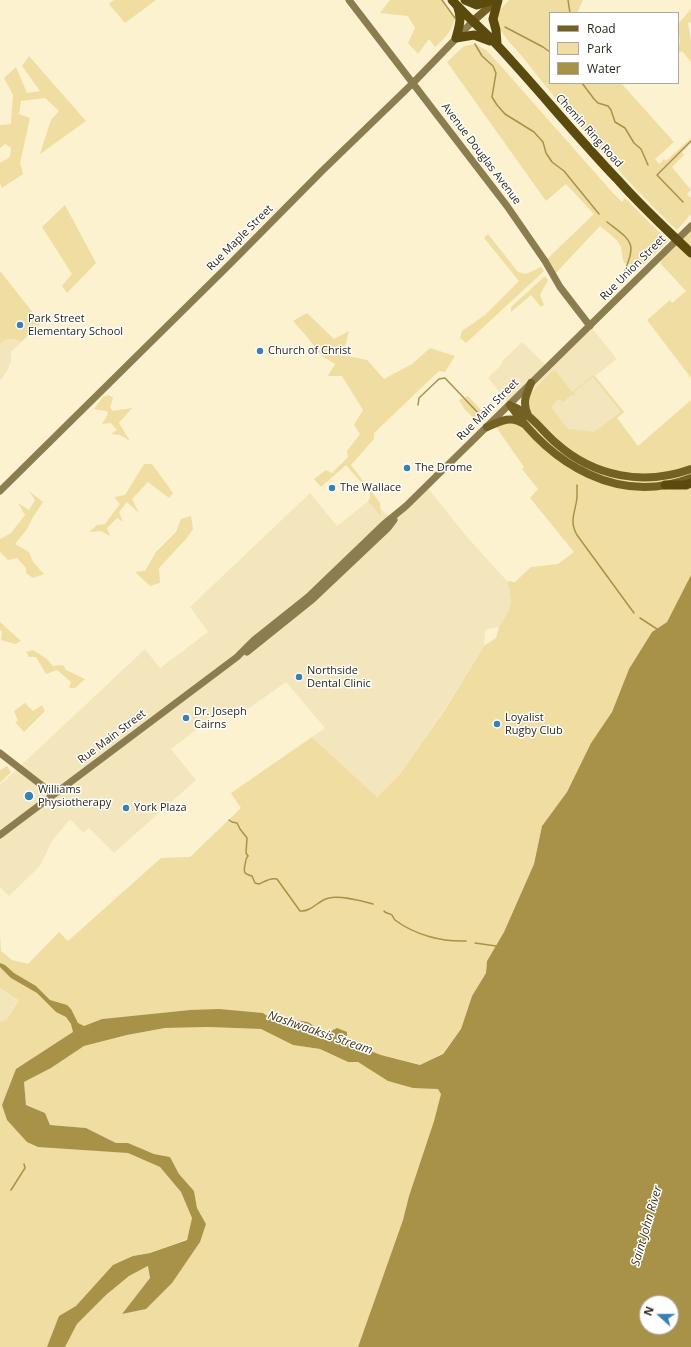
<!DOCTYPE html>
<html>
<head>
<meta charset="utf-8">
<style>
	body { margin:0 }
	#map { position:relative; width:691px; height:1347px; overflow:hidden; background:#fdf2d0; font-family:"Open Sans",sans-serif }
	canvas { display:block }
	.legend { position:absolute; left:549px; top:12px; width:130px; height:72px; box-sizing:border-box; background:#fff; border:1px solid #aaa8a3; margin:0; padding:5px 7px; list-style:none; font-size:12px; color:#2a2619 }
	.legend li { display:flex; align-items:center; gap:8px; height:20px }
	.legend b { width:20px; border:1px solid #aaa8a3 }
	.north { position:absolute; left:639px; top:1295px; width:40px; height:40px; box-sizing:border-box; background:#fff; border:1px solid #aaa8a3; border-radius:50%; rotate:291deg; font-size:11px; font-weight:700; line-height:16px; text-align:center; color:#2a2619 }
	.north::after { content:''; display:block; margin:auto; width:14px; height:18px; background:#3881b5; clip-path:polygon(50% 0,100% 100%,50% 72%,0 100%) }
</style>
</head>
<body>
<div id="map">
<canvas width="691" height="1347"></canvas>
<ul class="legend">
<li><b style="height:5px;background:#736124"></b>Road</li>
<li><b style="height:11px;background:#f0dda1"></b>Park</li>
<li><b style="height:11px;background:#a89248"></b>Water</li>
</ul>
<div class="north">N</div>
</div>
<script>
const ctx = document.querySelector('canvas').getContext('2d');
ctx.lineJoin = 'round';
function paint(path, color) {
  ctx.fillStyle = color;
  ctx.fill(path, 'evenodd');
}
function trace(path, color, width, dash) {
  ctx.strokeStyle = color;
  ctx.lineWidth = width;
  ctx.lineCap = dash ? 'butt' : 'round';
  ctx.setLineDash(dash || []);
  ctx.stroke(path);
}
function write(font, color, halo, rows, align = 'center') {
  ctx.font = font + ' "Open Sans",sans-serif';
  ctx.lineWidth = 3;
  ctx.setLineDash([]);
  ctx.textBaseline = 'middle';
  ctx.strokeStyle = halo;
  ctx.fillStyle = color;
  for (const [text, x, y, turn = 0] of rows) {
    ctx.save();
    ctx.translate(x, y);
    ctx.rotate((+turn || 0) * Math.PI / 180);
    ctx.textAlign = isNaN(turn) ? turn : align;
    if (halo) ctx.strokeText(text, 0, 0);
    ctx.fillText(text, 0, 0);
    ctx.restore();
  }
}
paint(new Path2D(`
	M0,271L41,323L11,352V361L7,371L0,381Z
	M590,326L617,359L595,376L624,412L595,435L566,431L531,383L510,405L488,378L501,365L503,360L522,342L547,366Z
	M426,486L468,538L507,581L510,592L511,603L508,612L499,627L488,629L485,631L484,646L444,710L399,775L377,797L312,737L325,728L286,682L248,709H223L171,749L196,780L114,853L89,828L83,833L70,819L52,841L40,866L9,896L0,887V785L145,649L160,668L208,632L190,607L310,493L337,526L371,499L391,519Z
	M0,988L19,999L6,1020L0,1022Z`), '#f3e6bc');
paint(new Path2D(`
	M114,0H156L125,23L109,4Z
	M390,0H442L455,18C452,31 445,38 435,47L429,39L418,54L408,43L415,28L408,16L380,13Z
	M509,0H583L577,13H550V83H621L674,142L655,159L659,164L664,159L666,161L691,138V143L682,152L684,155L672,167L691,190L687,194L691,198V214L677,230C646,201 617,169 589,137C567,112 545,86 525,60C517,49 504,39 499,26C494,15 501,8 509,0Z
	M691,9V22L688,23L691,40V62L682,51L678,53V45L680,44L678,24Z
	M475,44L486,50L500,65L612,192L622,202L625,198L668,241L639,269L635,265L624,263C622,257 622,252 621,247C617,238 607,232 600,226L553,276L545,261L594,214L566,184L546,201L447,62L464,46Z
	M29,56L86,121L40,154L51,120L59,111L45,98L21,101L19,114L30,118L20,163L23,174L2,188L0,183V163L10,157L11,148L5,144L0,148V125L11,124L13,95L4,78L16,67L27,93L40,91L22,66Z
	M65,205L96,263L67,293L62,286L72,274L42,227Z
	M691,226V378L647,320L670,300L672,303L686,291L660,263L662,262L659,259Z
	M488,234L518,272L526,274L541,267L544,271L466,343L460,338L462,331L485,315L519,281L484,238Z
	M0,271L41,323L21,342C13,338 6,337 0,344Z
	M545,276L548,280L540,295L544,305L541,307L531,295L511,312V307Z
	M307,313L334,339L349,331L343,355L367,360L384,379L412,364L430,348L455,356L445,372L439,371L374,433V439L351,465L380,503L381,516L368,501L370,498V493L346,465L321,487L314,479L326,470L332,473L348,457L347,451L360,434L354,425L363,410L342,376H328L335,364L322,356L308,338L293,321Z
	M555,370L572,392L594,375L624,412L617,418L638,446L691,400V575L667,622L652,632L629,669L612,712L591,743L567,792L542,826L534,864L504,932L487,961L486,973L472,996L461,1029L442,1054L421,1065L381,1055L346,1042L347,1032L325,1034L308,1022L288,1019L270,1018L263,1013L190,1010L102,1019L79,1029L15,1071L17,1125L128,1153L160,1167L181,1192L192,1218L187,1239L150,1253L133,1256L52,1347H0V1022L6,1020L19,1000L0,988V934L1,951L12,960L28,964L59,932L68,941L161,858L190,857L241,808L231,793L312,737L377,797L399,775L444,711L484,646L496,638L499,627L508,612L511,603L510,592L507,581L515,582L531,567L558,564L574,552L530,498L538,489L522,469L524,467L494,424L498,422L525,425L530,418L526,411L531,393L551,372ZM593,377L621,412L594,432L568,429L551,407L559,399L563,402L572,395L575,396L574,392Z
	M109,395L113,398L110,407L113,411L132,408L119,423L130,441L120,435L111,434L117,430L111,423L102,424L108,414L107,411L94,409L103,397Z
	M468,396L484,413V418L477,421L465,410L459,400Z
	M144,464H152L173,493L169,498L148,482L132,499L139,513L127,502L119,512L123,522L117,518L107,528L110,536L101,531L89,532L97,525L105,524L120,504L114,497L125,495Z
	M29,491L43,502L33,517L27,529L15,544L29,552L33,562L44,574L33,578L26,573V568L17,558L8,560L0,552V539L11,533L25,515L18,503L29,510L35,500Z
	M191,516L193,529L186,539L159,568L160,583L150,586L135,572L145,571L156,552L176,532L181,519Z
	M0,622L21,641L15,644L1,640L2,632L0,630Z
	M33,650L47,659L53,666L63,665L66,670L85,679L75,688H69L71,682L57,670L46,674L36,657H29L26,652Z
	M25,703L33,711L42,705L45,711L24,732L15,722L18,721L14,711Z
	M7,766L11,772L0,783V770Z
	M208,1027L261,1029L293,1045L320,1049L348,1062H358L389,1081L438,1088L441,1094L434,1121L409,1196L403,1220L358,1347H65L77,1324L106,1295L129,1276L149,1266L150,1278L122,1314L146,1309L206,1224L197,1208L194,1191L179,1174L170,1157L154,1154L128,1143H116L86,1128L50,1125L45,1113L26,1105L24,1082L51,1068L84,1046L127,1035L165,1028Z`), '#f0dda1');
paint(new Path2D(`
	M691,575V1347H358L403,1220L409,1196L434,1121L441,1094L438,1089L413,1088L388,1081L358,1062H348L320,1049L293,1045L261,1029L208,1027L165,1028L127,1035L84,1046L51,1068L24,1082L26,1105L45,1113L50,1125L86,1128L116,1143H128L154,1154L170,1157L179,1174L194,1191L197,1208L206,1224L200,1242L172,1283L146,1309L122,1314L150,1278L148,1266L129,1276L106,1295L77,1324L65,1347H47L59,1316L76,1306L113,1265L133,1256L150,1253L187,1240L192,1218L181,1192L160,1167L128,1153L38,1147L27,1142L7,1120L2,1105L16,1069L73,1032L71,1024L66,1017L56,1012L37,993L11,978L0,967V963L5,965L14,973L36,986L50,1000L67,1005L71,1009L78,1023L84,1026L102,1019L190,1010L219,1009L263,1013L270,1018L288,1019L308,1022L325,1034L337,1028L347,1032V1042L381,1055L420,1065L443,1054L461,1029L472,996L486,973L487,961L504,932L534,864L542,826L567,792L591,743L612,712L629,669L652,632L667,622ZM647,1303H671V1327H647Z`), '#a89248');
trace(new Path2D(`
	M442,0L455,18
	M568,0L570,13
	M505,27L543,47L550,52
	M475,44L482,56L493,66L496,73L492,97L497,105L505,114L534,132L543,142L546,153L552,162L564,171L599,214
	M582,83L594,99L598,103L608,106L611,110L615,122L625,128L634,143L641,149L648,165
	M683,202L657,175L691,141
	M607,222C633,242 637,242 623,275
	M418,405L419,398L439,379L445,378L481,416
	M577,485C577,490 577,494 577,498C575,513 569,521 577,535L634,613
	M640,618L657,629
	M229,820L232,822L237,823L240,829L247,838L246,853L248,856C245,859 246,861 245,865C243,873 245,874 252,876L255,883L259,884C264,882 270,877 277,879L300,911C312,912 318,900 329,898C341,895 361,901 373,904
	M384,911C386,914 389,913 392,915C393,917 394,919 395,920C415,935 442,942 466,941
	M475,943L496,946
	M11,1190L25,1168L24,1164`), '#a89248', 1.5);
trace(new Path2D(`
	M349,0L507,206L545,261L560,287L590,326
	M0,491L230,264L322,171L413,83L473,21
	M247,652L313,599L388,528L394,520
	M0,753L53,794
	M0,835L237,657L254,640L308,597L384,524L406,506L691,226`), '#8b7d4f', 7);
trace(new Path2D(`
	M473,21L497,0
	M510,405C551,464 618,506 691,478
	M514,407C531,414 543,432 556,443C594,477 644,486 691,469
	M528,415C522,403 526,395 531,383
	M487,427C500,421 511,415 524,424`), '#736124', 8);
trace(new Path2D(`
	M452,0C466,16 482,29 497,45C538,89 576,136 618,180C641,206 666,229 691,253
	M465,0L477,5L494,0
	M458,8C462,19 459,27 456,38L474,35L490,41
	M497,44L496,30L493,19L498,0
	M665,485H686L691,483`), '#5b4a0e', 9);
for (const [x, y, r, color] of [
	[20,325,4,"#3881b5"],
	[260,351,4,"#3881b5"],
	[407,468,4,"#3881b5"],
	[332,488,4,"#3881b5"],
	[299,677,4,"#3881b5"],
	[186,718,4,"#3881b5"],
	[497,724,4,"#3881b5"],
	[29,796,5,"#3881b5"],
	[126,808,4,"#3881b5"]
]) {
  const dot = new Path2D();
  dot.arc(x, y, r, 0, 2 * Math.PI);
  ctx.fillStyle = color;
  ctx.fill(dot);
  trace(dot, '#fff', 1.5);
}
write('11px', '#2a2619', '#fff', [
	["Chemin Ring Road",589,131,48],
	["Avenue Douglas Avenue",481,154,53],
	["Rue Maple Street",240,238,-45],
	["Rue Union Street",633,268,-45],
	["Rue Main Street",488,410,-45],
	["Rue Main Street",112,737,-37]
]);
write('11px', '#2a2619', '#fff', [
	["Park Street",28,319],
	["Elementary School",28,332],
	["Church of Christ",268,351],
	["The Drome",415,468],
	["The Wallace",340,488],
	["Northside",307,671],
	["Dental Clinic",307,684],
	["Dr. Joseph",194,712],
	["Cairns",194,725],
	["Loyalist",505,718],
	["Rugby Club",505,731],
	["Williams",38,790],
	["Physiotherapy",38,803],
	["York Plaza",134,808]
], 'left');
write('italic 12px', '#403615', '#fff', [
	["Nashwaaksis Stream",320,1033,19],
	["Saint John River",647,1226,-74]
]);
</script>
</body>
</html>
